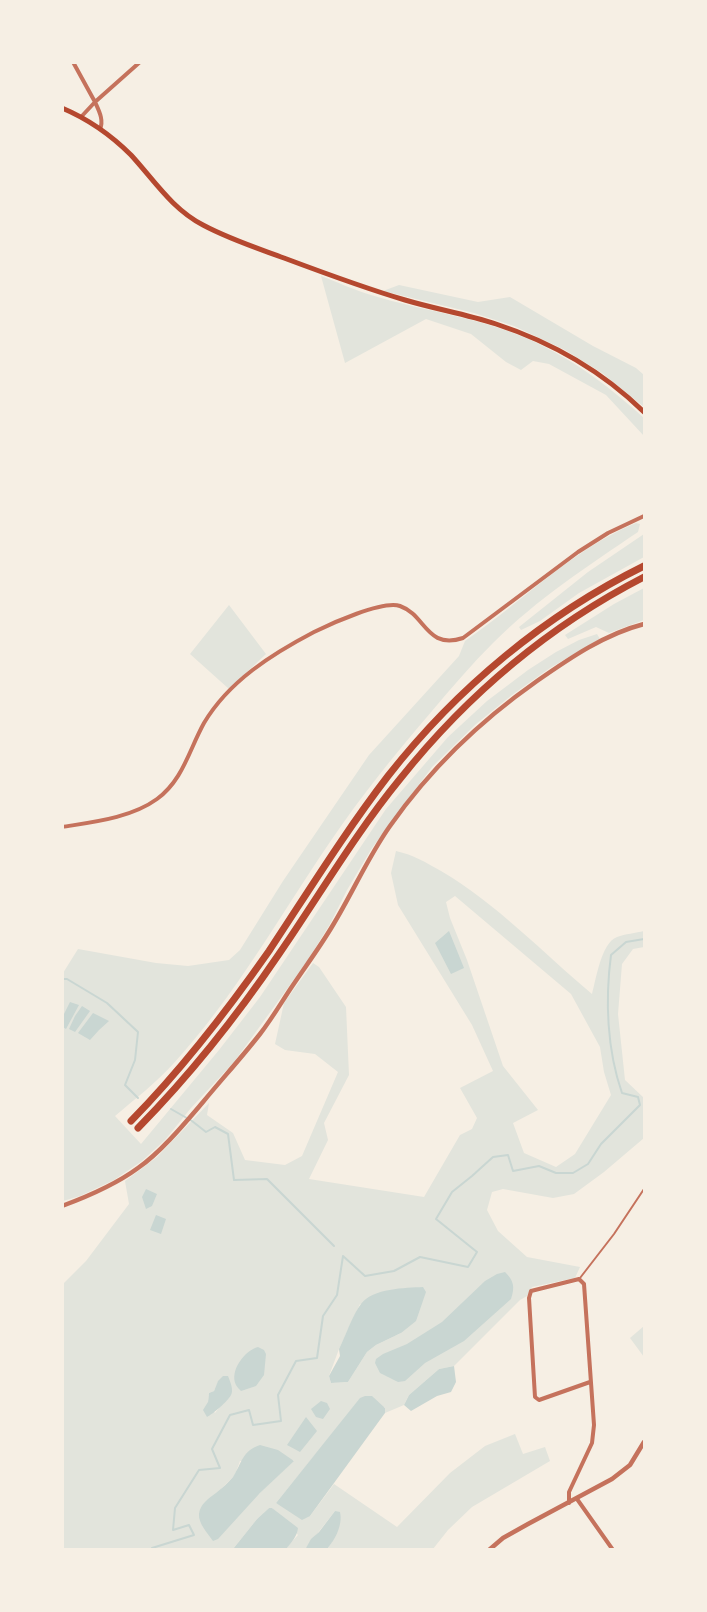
<!DOCTYPE html>
<html>
<head>
<meta charset="utf-8">
<style>
	body { margin:0 }
	#map { position:relative; width:707px; height:1612px; overflow:hidden; background:#f6efe4; font-family:"Fira Sans",sans-serif }
	canvas { display:block }
	.frame { position:absolute; inset:0; border:64px solid #f6efe4; pointer-events:none }
</style>
</head>
<body>
<div id="map">
<canvas width="707" height="1612"></canvas>
<div class="frame"></div>
</div>
<script>
const ctx = document.querySelector('canvas').getContext('2d');
ctx.lineJoin = 'round';
function paint(path, color) {
  ctx.fillStyle = color;
  ctx.fill(path, 'evenodd');
}
function trace(path, color, width, dash) {
  ctx.strokeStyle = color;
  ctx.lineWidth = width;
  ctx.lineCap = dash ? 'butt' : 'round';
  ctx.setLineDash(dash || []);
  ctx.stroke(path);
}
paint(new Path2D(`
	M321,276C337,282 354,290 371,295C426,312 486,318 539,344C578,363 612,389 644,418V436L606,395L549,364L533,361L521,370L506,362L471,334L426,319L345,363Z
	M399,285L478,302L510,297L593,346L636,368L644,375V407L602,373L565,350L514,326L474,313L383,291Z
	M636,523L640,524L638,532C588,566 537,599 493,643C472,664 452,687 432,711C396,753 361,796 330,842C279,917 235,996 174,1063C156,1083 135,1099 115,1116L141,1144L219,1050L260,997L386,809L448,737L487,701L528,670L556,652L579,640L597,634L600,639L550,668L512,695L476,724L432,767L372,848L347,890L330,924L308,960L234,1062L191,1108L165,1140L142,1161L114,1180L80,1196L63,1201V973L78,949L156,963L188,966L229,960L240,950L283,881L369,755L459,656L465,641C522,602 571,550 636,523Z
	M644,534V557L579,593L540,621L521,630L519,627L588,572Z
	M644,588V620L609,633L596,627L568,639L565,635L614,604Z
	M229,605L266,654L229,689L190,654Z
	M396,851C414,855 425,862 441,871C497,904 542,952 592,994C596,980 601,943 617,937C625,934 636,933 644,931V947L633,949L622,964L618,1014L625,1080L644,1098V1138L604,1172L574,1194L553,1198L503,1189L492,1192L487,1210L498,1231L527,1257L580,1267L575,1278L532,1287L527,1296L520,1300L454,1366L439,1369L409,1395L404,1405L385,1413V1407L314,1456L276,1503L310,1516L334,1484L397,1527L450,1473L485,1446L515,1434L523,1454L545,1447L550,1461L472,1507L448,1530L433,1549H327C338,1536 335,1527 335,1511L306,1548L307,1549H285L298,1535L272,1508H269L257,1519L233,1549L63,1550V1284L86,1261L129,1204L125,1181L157,1157L209,1103L207,1115L233,1133L245,1160L285,1165L302,1156L338,1072L315,1054L285,1050L275,1044L284,1003L313,963L319,967L346,1007L349,1075L324,1123L328,1140L309,1179L424,1197L460,1135L472,1129L477,1118L460,1088L493,1071L472,1025L398,905L391,873ZM455,896L571,994L600,1047L604,1072L611,1095L575,1154L556,1167L524,1153L513,1123L538,1110L503,1066L467,960L450,918L446,902ZM360,1304L401,1333L376,1345L367,1352L348,1382L331,1383L329,1376L339,1349ZM218,1382L222,1404L215,1413L208,1402L209,1393L214,1391ZM294,1460L259,1494L221,1489L235,1475L240,1461Z
	M644,1326V1357L630,1338Z`), '#e2e4dc');
paint(new Path2D(`
	M449,931L464,968L451,974L435,943Z
	M70,1002L79,1005L66,1029L63,1027V1016Z
	M82,1006L90,1011L75,1032L69,1029L75,1016Z
	M93,1013L109,1021L99,1030L90,1040L78,1033Z
	M146,1189L157,1194L152,1206L146,1209L142,1197Z
	M156,1215L166,1219L161,1234L150,1230Z
	M505,1272C514,1281 515,1287 511,1299L464,1341L425,1363L405,1381L398,1382L380,1373L375,1363L376,1359L383,1354L407,1344L442,1322L485,1281L497,1274Z
	M423,1287L426,1292L416,1321L401,1333L376,1345L367,1352L348,1382L331,1383L329,1376L340,1356L339,1349C345,1337 353,1314 361,1304C373,1288 405,1288 423,1287Z
	M258,1347L264,1350L266,1354L264,1375L256,1386L241,1391C239,1389 237,1387 236,1385C229,1371 245,1350 258,1347Z
	M454,1366L456,1382L451,1392L437,1396L411,1411L404,1405L409,1395L439,1369Z
	M223,1376H228C230,1381 234,1390 231,1395C228,1401 213,1414 207,1417L203,1410L208,1402L209,1393L214,1391L218,1381Z
	M365,1396H372L385,1408V1413L310,1516L302,1520L276,1503L360,1398Z
	M321,1401L327,1403L330,1409L323,1419L316,1417L311,1409Z
	M306,1417L317,1431L300,1452L287,1445Z
	M260,1445L278,1450L294,1461L259,1494L218,1539L213,1541C208,1534 198,1523 199,1514C200,1504 209,1498 216,1493C222,1488 228,1483 233,1477C242,1463 242,1451 260,1445Z
	M269,1508H272L298,1528C297,1537 291,1543 285,1550L233,1549L257,1519Z
	M335,1511L340,1512C343,1525 335,1540 327,1549H307L306,1548L311,1539L319,1532Z`), '#c9d6d2');
trace(new Path2D(`
	M62,979H67L107,1003L138,1032L135,1060L125,1085L138,1098
	M171,1109L192,1121L206,1132L215,1127L228,1134L234,1180L267,1179L334,1246
	M152,1550V1548L194,1535L189,1525L173,1530L175,1508L199,1470L220,1468L212,1449L230,1415L249,1410L253,1425L281,1421L278,1395L296,1361L317,1358L323,1316L337,1295L343,1256L365,1276L394,1271L420,1257L468,1267L477,1252L436,1219L452,1192L472,1176L493,1157L508,1155L513,1171L539,1166L556,1173H573L588,1164L601,1144L640,1105L638,1097L622,1093C607,1050 605,1000 611,955L626,942L644,939`), '#c9d6d2', 2);
trace(new Path2D(`
	M580,1278L614,1234L644,1189`), '#c5725c', 2);
trace(new Path2D(`
	M73,62L95,102L140,62
	M81,117L95,102C99,111 104,120 100,129
	M62,827C93,822 131,818 157,799C183,780 189,750 204,723C229,681 272,654 314,632C330,624 383,600 400,606C426,615 426,650 463,638L578,552L608,533L644,516
	M577,1499L613,1550
	M569,1503V1492L592,1443L594,1425L584,1284L579,1279L531,1291L529,1298L535,1397L539,1400L590,1382`), '#c5725c', 4);
trace(new Path2D(`
	M62,1206C89,1196 115,1185 138,1168C161,1152 185,1123 203,1102C222,1079 242,1057 260,1034C271,1020 281,1003 291,988C305,967 320,947 333,925C353,892 368,857 390,826C430,769 480,721 537,681C570,658 605,634 644,624
	M489,1550L503,1538L528,1524L612,1479L630,1465L644,1442`), '#c5725c', 4.5);
trace(new Path2D(`
	M62,108C88,119 111,135 131,155C154,180 172,209 203,225C229,239 257,248 284,258C324,273 364,288 405,300C435,309 466,314 496,324C551,342 603,372 644,412`), '#b5482f', 5);
trace(new Path2D(`
	M131,1121C182,1069 227,1011 269,951C308,892 345,832 388,776C457,688 545,615 644,566
	M138,1128C191,1074 237,1016 279,954C319,896 355,834 400,779C467,695 549,626 644,577`), '#b5482f', 7);
</script>
</body>
</html>
